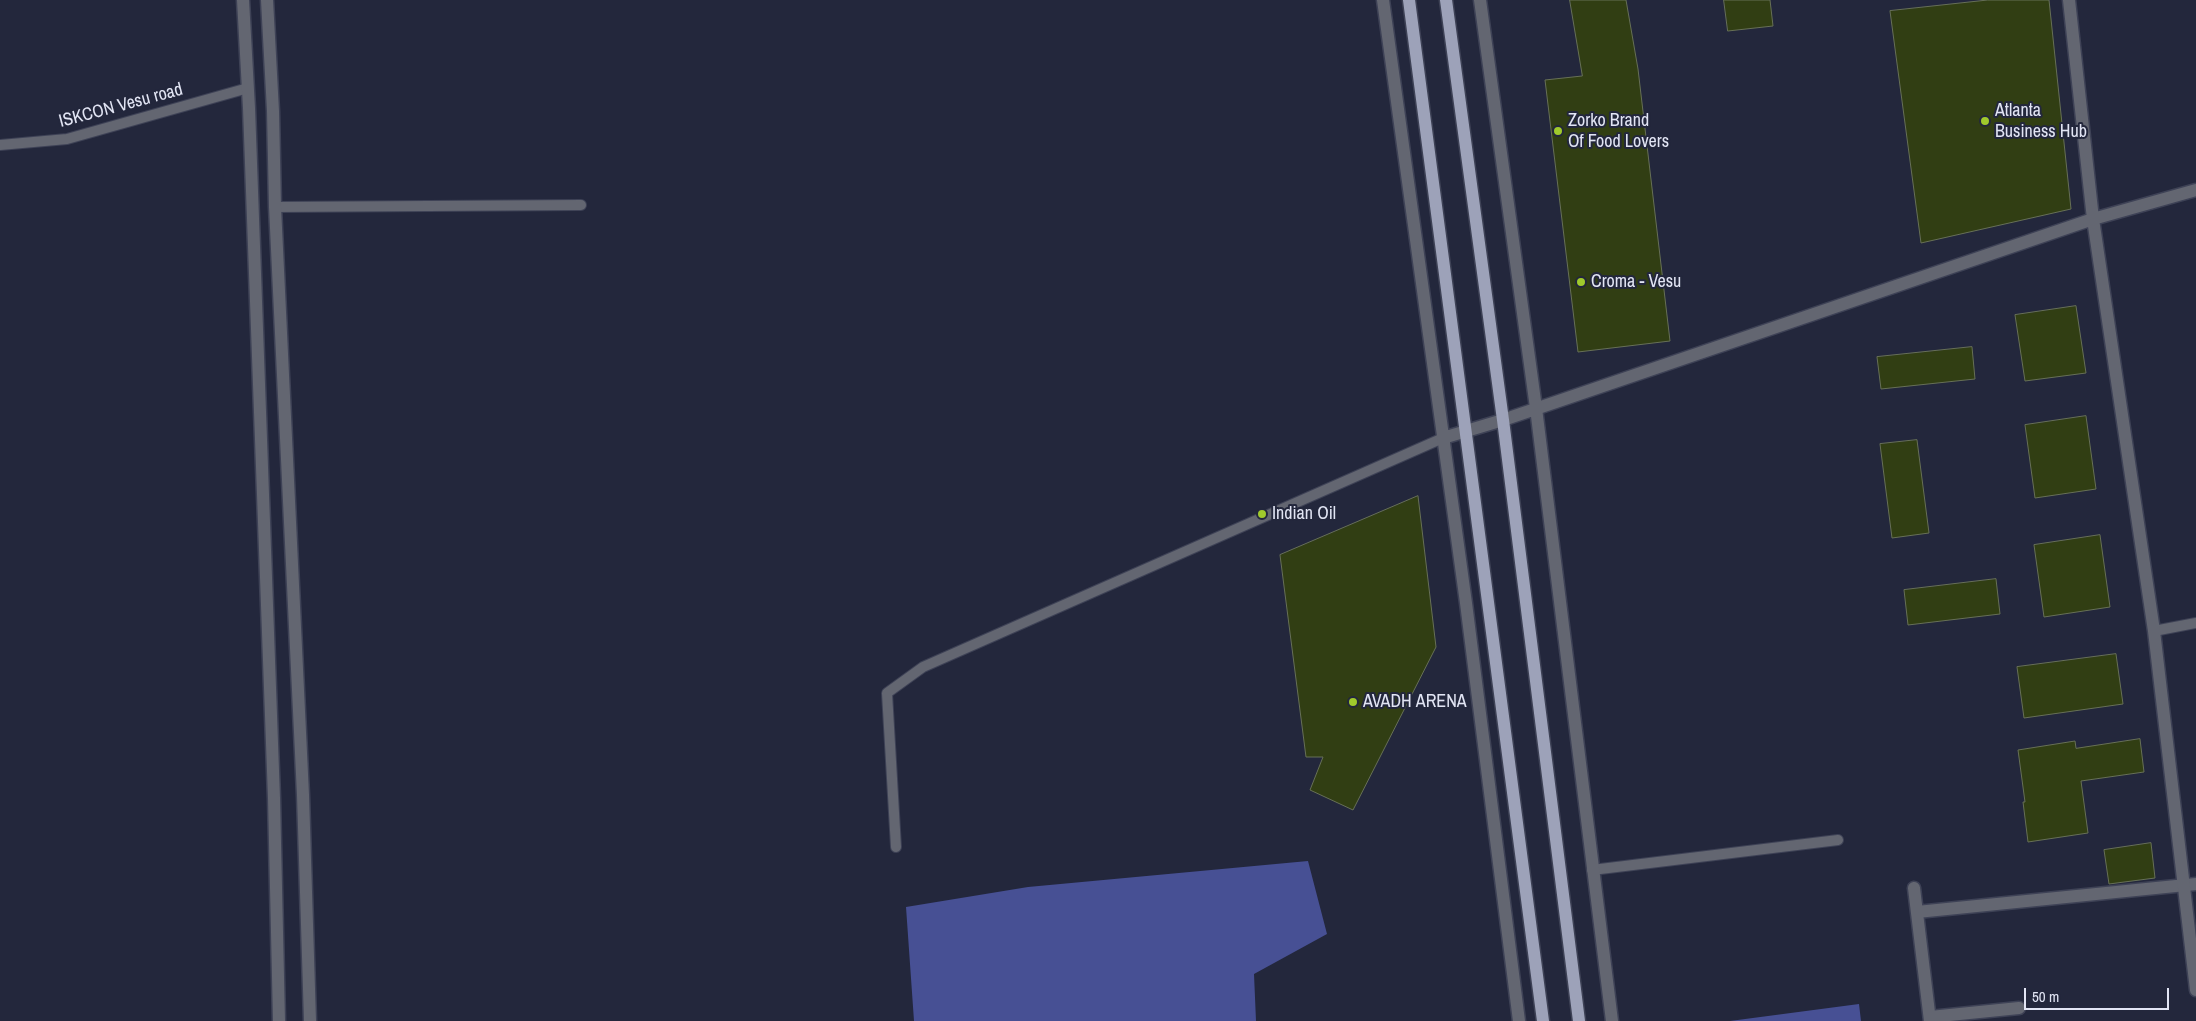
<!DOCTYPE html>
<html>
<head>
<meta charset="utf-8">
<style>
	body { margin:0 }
	#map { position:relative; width:2196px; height:1021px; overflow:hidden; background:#23273c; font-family:"Archivo Narrow",sans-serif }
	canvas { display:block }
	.scale { position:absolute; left:2024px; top:988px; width:145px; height:22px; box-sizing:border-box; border:2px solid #e2e5f4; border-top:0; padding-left:6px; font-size:15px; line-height:18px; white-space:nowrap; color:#e2e5f4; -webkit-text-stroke:4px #23273c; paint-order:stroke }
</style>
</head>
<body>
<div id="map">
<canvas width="2196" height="1021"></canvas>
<div class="scale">50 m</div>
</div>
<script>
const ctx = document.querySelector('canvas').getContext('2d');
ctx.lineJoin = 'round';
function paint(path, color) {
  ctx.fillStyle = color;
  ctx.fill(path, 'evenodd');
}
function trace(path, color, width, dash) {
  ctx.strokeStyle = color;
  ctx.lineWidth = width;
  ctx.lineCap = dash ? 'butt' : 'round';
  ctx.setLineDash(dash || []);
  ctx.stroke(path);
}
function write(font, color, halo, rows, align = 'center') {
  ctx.font = font + ' "Archivo Narrow",sans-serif';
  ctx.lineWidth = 4;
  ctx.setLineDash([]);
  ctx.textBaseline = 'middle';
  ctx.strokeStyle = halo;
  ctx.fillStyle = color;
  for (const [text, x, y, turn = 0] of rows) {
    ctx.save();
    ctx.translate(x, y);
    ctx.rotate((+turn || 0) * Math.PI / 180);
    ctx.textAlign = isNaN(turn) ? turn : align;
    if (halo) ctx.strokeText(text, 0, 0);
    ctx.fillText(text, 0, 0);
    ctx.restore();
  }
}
paint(new Path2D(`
	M1308,861L1327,934L1254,974L1256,1021H914L906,907L1028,887Z
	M1859,1004L1861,1021H1730Z`), '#475094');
const building = new Path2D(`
	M1570,0H1626L1638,69L1670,341L1578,352L1545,80L1582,76Z
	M1724,0H1770L1773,26L1728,31Z
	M1988,0H2049L2071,209L1921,243L1890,11Z
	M2076,306L2086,373L2025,381L2015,315Z
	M1972,347L1975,379L1881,389L1877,357Z
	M2086,416L2096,489L2035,498L2025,425Z
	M1917,440L1929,533L1892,538L1880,444Z
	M1418,496L1436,647L1353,810L1310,790L1323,757H1306L1280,555Z
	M2100,535L2110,607L2044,617L2034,545Z
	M1996,579L2000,614L1908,625L1904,590Z
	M2116,654L2123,704L2024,718L2017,667Z
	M2140,739L2144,772L2081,781L2088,833L2028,842L2023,802H2025L2018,750L2075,741L2076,748Z
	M2151,843L2155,878L2109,884L2104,850Z`);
paint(building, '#313e13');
trace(building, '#677057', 1);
const service = new Path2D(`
	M0,145L67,139L248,88
	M275,207L581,205
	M2154,631L2196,623
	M896,847L887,693L923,667L1443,438
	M1592,870L1838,840`);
const minor = new Path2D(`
	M1914,888L1930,1021
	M1917,912L2196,884
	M1930,1017L2019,1008`);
const tertiary = new Path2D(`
	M243,0L249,108L274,798L279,1021
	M267,0L273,111L275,207L303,795L310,1021
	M1383,0L1466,603L1519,1021
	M1480,0L1536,408L1612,1021
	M2069,0L2093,219L2154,631L2196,990
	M1443,438L1503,420L2093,219L2196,190`);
const primary = new Path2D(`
	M1409,0L1543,1021
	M1446,0L1503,420L1579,1021`);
trace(service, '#3e4256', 12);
trace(minor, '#3e4256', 15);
trace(tertiary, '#3e4256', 15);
trace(primary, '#3e4256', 15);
trace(service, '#636671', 10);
trace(minor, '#636671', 12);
trace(tertiary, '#636671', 12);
trace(primary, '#9da2b9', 12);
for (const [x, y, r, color] of [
	[1985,121,5,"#a0ca2c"],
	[1558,131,5,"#a0ca2c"],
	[1581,282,5,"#a0ca2c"],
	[1262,514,5,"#a0ca2c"],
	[1353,702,5,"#a0ca2c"]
]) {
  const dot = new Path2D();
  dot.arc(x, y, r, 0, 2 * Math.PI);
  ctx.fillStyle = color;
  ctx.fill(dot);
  trace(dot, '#23273c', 2);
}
write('18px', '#e2e5f4', '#23273c', [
	["ISKCON Vesu road",121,106,-15]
]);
write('18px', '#e2e5f4', '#23273c', [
	["Atlanta",1995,111],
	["Business Hub",1995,132],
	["Zorko Brand",1568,121],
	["Of Food Lovers",1568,142],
	["Croma - Vesu",1591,282],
	["Indian Oil",1272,514],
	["AVADH ARENA",1363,702]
], 'left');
</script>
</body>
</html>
